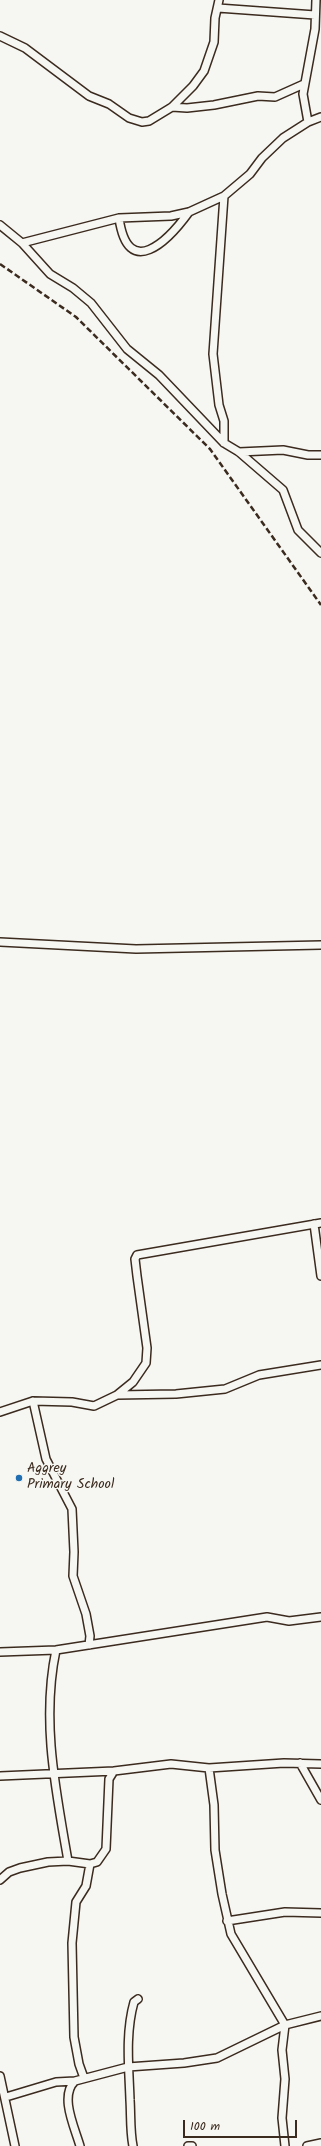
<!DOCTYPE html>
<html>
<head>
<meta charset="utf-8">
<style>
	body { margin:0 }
	#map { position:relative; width:321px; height:2146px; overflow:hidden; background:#f6f6f2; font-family:Kalam,sans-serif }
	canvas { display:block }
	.scale { position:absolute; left:183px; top:2120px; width:114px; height:18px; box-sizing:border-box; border:2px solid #3b2a1e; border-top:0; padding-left:5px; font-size:12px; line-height:14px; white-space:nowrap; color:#3b2a1e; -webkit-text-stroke:3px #f6f6f2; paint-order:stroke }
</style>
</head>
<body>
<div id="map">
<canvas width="321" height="2146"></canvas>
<div class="scale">100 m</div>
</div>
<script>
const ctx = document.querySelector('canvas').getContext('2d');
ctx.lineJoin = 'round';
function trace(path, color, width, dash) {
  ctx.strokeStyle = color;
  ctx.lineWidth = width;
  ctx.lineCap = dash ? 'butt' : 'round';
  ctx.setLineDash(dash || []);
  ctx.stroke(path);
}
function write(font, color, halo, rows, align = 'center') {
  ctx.font = font + ' Kalam,sans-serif';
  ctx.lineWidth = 3;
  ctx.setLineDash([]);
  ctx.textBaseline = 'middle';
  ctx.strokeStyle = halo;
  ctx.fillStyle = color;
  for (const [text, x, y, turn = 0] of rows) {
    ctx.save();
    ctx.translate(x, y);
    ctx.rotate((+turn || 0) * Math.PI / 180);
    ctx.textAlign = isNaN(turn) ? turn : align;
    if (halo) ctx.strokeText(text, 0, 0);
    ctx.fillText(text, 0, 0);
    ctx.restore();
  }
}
const minor = new Path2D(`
	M218,8L315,15
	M0,36L25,48L89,96L109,104L129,118L142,122L149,121L172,107L193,86L204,71L214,42L215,18L219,0
	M172,107L187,108L214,105L258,96L275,97L304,84
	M308,122L303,94L315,29L316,0
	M224,196L213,354L219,405L224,421V443
	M119,218C128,281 168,241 189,212
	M0,225L22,243L50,274L73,288L91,303L127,349L159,375L224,443L239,452L283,490L298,530L321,553
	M22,243L119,218L171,216L189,212L224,196L250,174L262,158L283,138L308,122L321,117
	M239,452L283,450L308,455H321
	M0,942L136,949L321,945
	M314,1224L321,1276
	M117,1395L176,1394L225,1389L259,1375L321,1365
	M33,1401L46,1459L72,1509L74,1552L73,1576L86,1614L90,1636L89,1645
	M0,1412L33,1401L72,1402L94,1406L117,1395L133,1382L146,1363L147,1348L137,1276L135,1259L137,1255L321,1223
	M56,1650C41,1721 56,1791 68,1861
	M0,1652L56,1650L267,1617L289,1621L321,1617
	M300,1763L321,1800
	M209,1768L214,1805L215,1850L222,1894L231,1934L285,2025L282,2050L285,2079L282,2118L285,2146
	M0,1776L114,1771
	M0,1880L9,1872L20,1868L48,1862L68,1861L90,1864L97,1862L106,1849L109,1779L114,1771L171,1764L209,1768L284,1763L321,1764
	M227,1921L285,1912L321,1913
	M0,2076L15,2146
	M84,2078L79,2064L74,2037L72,1943L76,1902L86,1886L90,1864
	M6,2097L56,2082L75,2081
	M80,2146C75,2128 59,2096 75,2081L128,2067L184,2063L217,2058L285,2025L321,2016
	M133,2146C130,2131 131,2115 130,2100C129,2068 125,2034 134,2002L138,1999
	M188,2146H192
	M307,2146L321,2143`);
trace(minor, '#3b2a1e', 10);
trace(minor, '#f6f6f2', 7);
trace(new Path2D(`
	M0,264L76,317L210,449L321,605`), '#3b2a1e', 2.5, [6, 3]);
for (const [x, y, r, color] of [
	[19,1478,4,"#1f6fb2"]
]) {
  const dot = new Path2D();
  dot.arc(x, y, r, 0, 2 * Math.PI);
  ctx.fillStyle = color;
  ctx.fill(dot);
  trace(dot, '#f6f6f2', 1.5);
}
write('14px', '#3b2a1e', '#f6f6f2', [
	["Aggrey",27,1470],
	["Primary School",27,1486]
], 'left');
</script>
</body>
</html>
